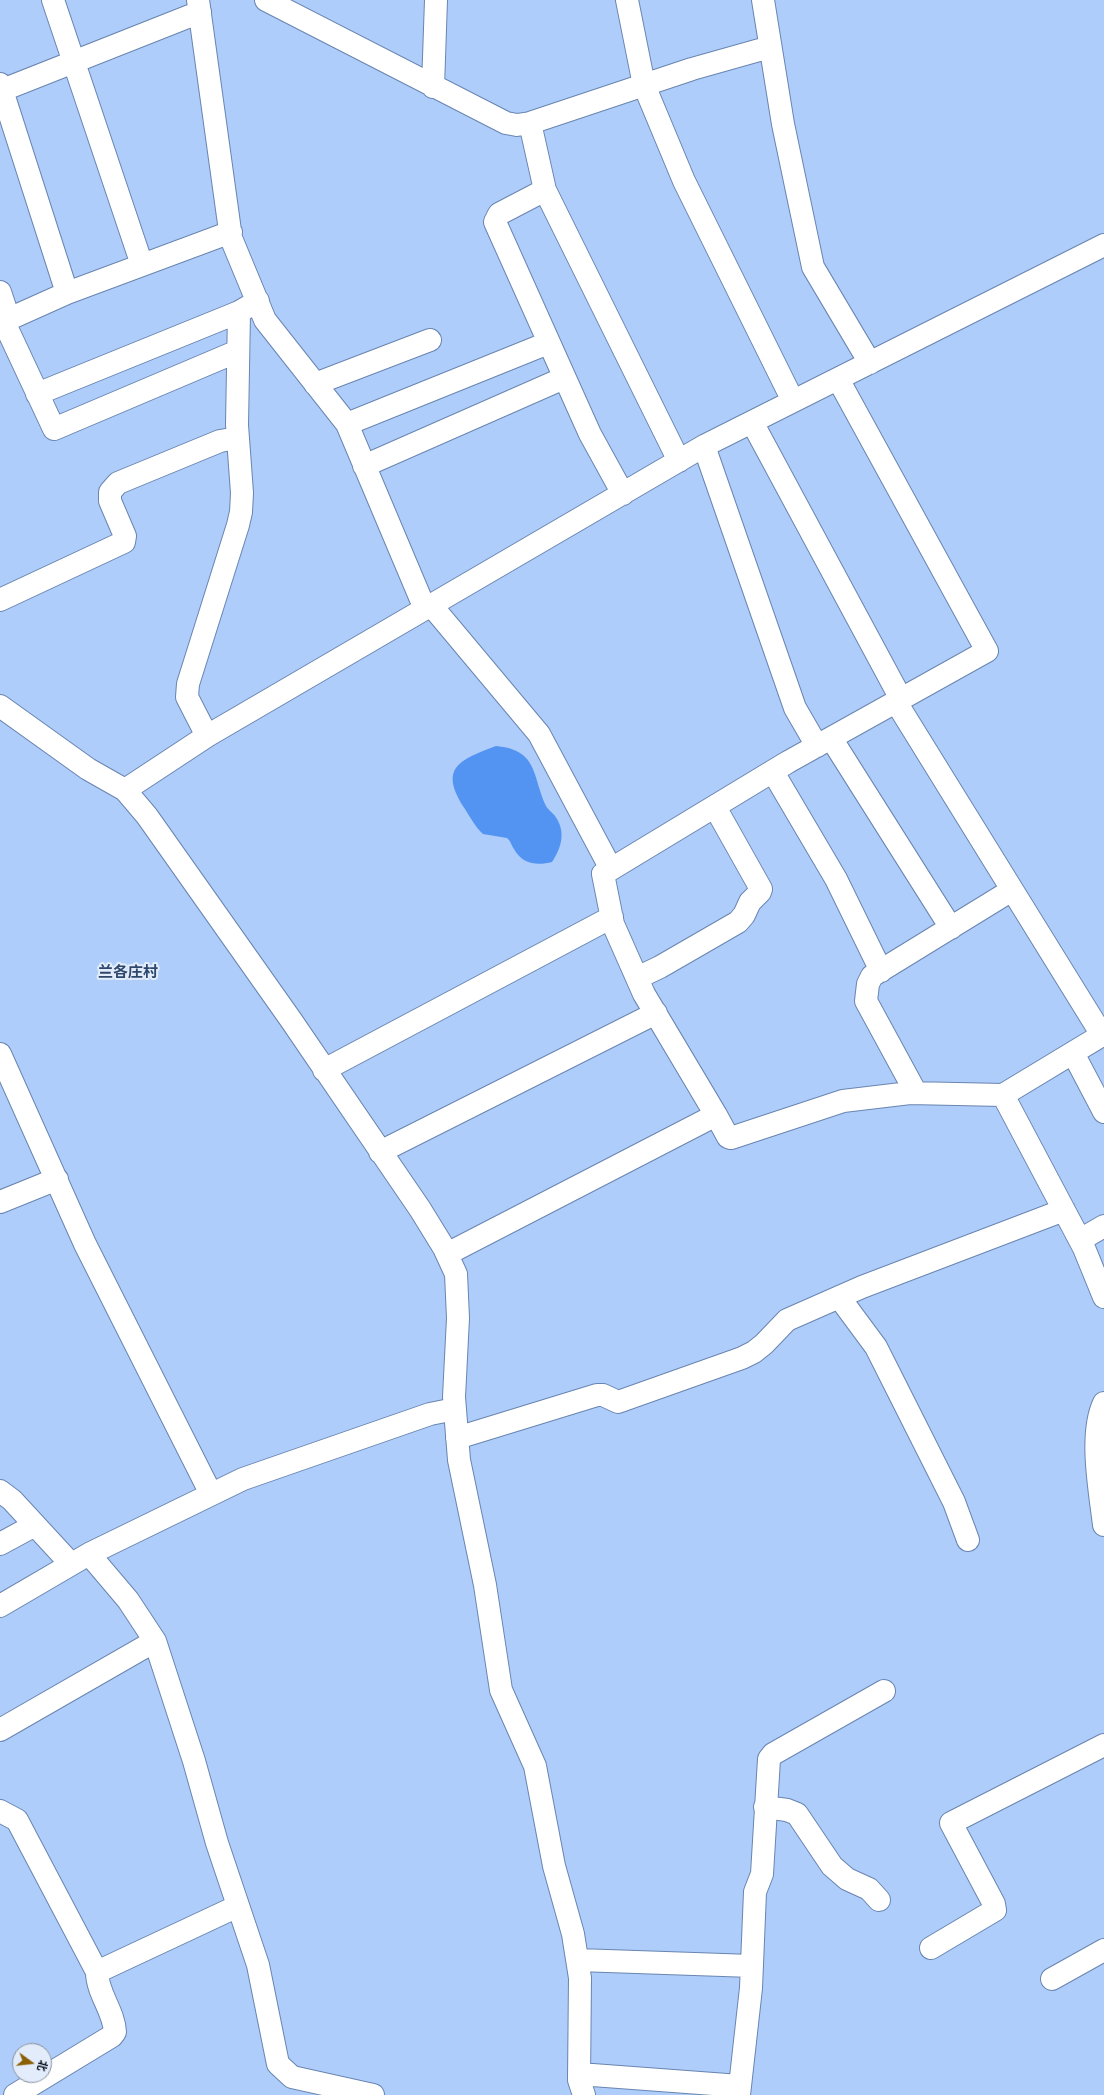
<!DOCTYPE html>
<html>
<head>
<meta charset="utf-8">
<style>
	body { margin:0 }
	#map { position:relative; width:1104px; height:2095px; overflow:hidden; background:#aecdfa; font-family:"DM Sans","Noto Sans SC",sans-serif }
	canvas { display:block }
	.north { position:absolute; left:12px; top:2043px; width:40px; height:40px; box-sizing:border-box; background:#e2ecfa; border:1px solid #8992a0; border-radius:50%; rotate:105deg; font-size:11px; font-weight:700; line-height:16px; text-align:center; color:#030b1a }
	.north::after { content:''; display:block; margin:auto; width:14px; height:18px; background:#8b6003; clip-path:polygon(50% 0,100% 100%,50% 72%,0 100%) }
</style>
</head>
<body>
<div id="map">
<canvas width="1104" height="2095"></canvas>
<div class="north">北</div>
</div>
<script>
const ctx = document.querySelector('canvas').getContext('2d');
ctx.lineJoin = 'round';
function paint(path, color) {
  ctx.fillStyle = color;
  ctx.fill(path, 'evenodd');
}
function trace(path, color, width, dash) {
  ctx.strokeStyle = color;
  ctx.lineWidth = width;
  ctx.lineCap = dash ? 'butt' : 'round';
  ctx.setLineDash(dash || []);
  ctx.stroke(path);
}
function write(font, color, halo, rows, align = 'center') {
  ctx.font = font + ' "DM Sans","Noto Sans SC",sans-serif';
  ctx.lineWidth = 4;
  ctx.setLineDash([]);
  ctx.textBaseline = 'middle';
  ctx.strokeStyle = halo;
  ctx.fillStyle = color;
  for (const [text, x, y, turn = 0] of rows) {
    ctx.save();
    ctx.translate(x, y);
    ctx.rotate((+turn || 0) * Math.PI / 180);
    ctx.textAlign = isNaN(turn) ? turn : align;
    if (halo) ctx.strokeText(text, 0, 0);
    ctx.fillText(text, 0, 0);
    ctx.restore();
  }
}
paint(new Path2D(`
	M496,746C537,750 532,773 545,804C547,809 552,812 555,816C566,831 562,847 552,862C537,866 522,864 514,849C511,845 511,841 507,838L483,834C476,828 470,817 465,809C438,768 459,760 496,746Z`), '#5394f3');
const minor = new Path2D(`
	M53,0L142,265
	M198,0L231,238L265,320L347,424L425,609
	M266,0L506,123L517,125L530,123L692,69L770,47
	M627,0L644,85L684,181L793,401
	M763,0L783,124L813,267L870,363
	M0,84L67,293
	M433,87L436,0
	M0,91L200,12
	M530,123L545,190L679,461
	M545,190L499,214L495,222L590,434L623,494
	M0,292L9,319
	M4,322L54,429L238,351
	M0,323L67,293L231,232
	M315,384L430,340
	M37,394L239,312
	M752,422L901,699
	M347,424L548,343
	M704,446L795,708L817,746
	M364,466L564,378
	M0,600L124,542L125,536L110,501V492L118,483L220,441L238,438
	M431,605L539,734L611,869
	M896,702L1102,1035
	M0,706L88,769L125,790L147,816L291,1020L420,1209L444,1248L456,1274L458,1318L454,1397L459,1460L485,1585L501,1690L535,1766L554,1866L573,1934L580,1978L579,2080L584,2095
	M207,736L187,697L188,684L238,525L241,512L242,493L237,425L239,312L258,301
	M831,738L951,928
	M773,772L836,879L881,971
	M125,790L207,736L704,446L1104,245
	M637,978L660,967L738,922L744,915L750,902L760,892L761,889L715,807
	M1073,1053L1104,1112
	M0,1054L85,1244L211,1494
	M324,1070L612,917
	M916,1093L866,1001L868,984L872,976L1012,890
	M1003,1095L1084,1248L1104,1297
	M716,1115L644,994L613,924L603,874L788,762L987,651L838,379
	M380,1152L656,1013
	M0,1202L57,1179
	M1080,1240L1104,1226
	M447,1254L716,1115L728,1137L731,1138L843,1101L910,1093L1003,1095L1104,1034
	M839,1297L876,1347L954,1502L968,1540
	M1104,1403C1089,1434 1100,1491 1104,1525
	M457,1438L597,1395H603L618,1402L742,1358L754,1352L764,1344L787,1320L862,1287L1064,1210
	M0,1491L12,1500L71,1564
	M0,1544L35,1525
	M89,1554L128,1600L155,1641L194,1761L217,1843L258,1965L278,2064L292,2077L373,2095
	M0,1606L89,1554L243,1479L430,1414L455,1409
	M0,1730L155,1641
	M765,1807L787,1810L797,1814L832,1866L847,1879L869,1889L879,1900
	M0,1811L17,1820L97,1972C97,1993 114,2011 115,2032L112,2036L15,2095
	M931,1948L995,1910L994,1904L951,1823L1104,1745
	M578,1960L752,1966
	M97,1972L238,1906
	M1052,1979L1104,1950
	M579,2074L740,2086
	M739,2095L751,1988L755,1892L762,1874L769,1759L773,1754L884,1691`);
trace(minor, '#6985b0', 24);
trace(minor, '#fff', 22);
write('bold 15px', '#2d476d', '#e2ecfa', [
	["兰各庄村",128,973]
]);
</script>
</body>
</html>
